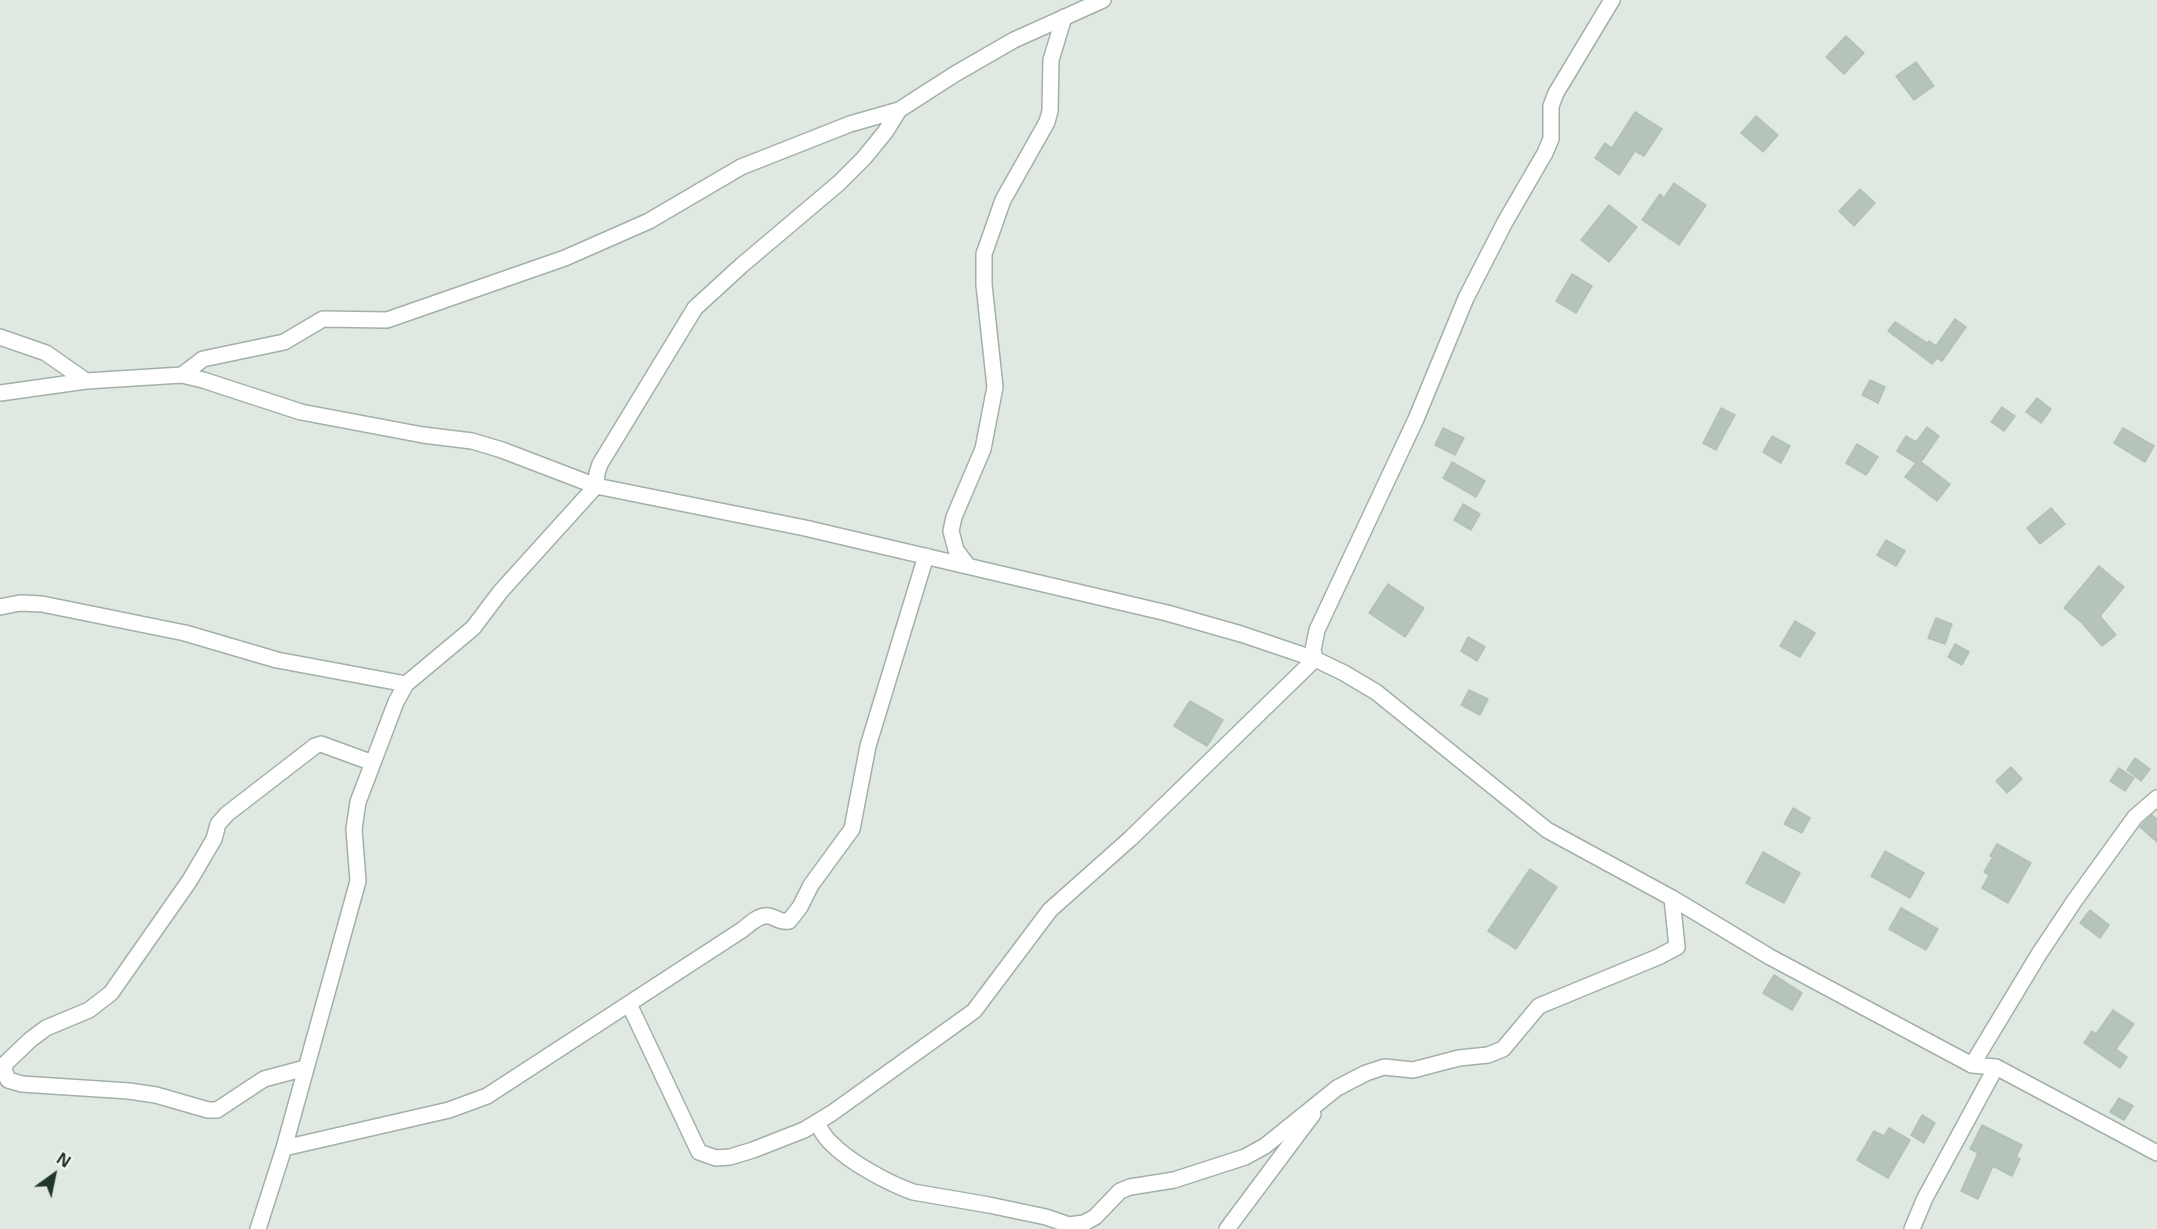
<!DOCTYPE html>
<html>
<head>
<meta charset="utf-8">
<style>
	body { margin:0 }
	#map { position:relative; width:2157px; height:1229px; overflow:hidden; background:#dfe9e2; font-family:"Noto Sans",sans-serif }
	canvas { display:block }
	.north { position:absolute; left:24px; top:1145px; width:60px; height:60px; -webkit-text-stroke:4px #eff6f1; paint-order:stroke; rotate:33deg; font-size:16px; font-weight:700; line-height:24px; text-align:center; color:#22372c }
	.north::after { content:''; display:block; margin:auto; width:21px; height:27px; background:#22372c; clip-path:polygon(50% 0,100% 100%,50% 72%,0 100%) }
</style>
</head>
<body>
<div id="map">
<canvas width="2157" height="1229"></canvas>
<div class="north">N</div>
</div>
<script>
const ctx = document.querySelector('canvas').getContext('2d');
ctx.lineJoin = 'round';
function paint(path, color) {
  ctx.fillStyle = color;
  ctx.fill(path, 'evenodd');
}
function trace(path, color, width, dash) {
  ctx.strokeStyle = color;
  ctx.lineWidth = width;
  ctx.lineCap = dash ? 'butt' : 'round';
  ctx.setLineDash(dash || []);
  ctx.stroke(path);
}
const building = new Path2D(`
	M1846,36L1864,53L1844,74L1826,57Z
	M1916,62L1934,86L1914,100L1896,76Z
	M1635,112L1662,129L1644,156L1635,151L1619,175L1595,158L1605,143L1612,148Z
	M1756,116L1778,135L1763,152L1741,133Z
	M1674,183L1706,205L1679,245L1642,220L1660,194L1664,198Z
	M1860,189L1875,203L1854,226L1839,211Z
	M1609,205L1637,227L1609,262L1581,240Z
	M1572,274L1592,286L1576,313L1556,301Z
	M1955,319L1966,327L1942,361L1937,358L1932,364L1888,331L1895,322L1927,343L1929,341L1936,346Z
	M1870,380L1885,387L1878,403L1862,395Z
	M2037,398L2051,409L2041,423L2026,412Z
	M2002,407L2015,416L2004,431L1991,422Z
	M1721,408L1735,415L1716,450L1703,443Z
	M1927,427L1939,436L1921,462L1950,484L1937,501L1905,477L1916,463L1897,451L1906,436L1916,442Z
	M1443,428L1464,438L1455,455L1435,445Z
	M2123,428L2154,446L2145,462L2114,443Z
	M1772,436L1790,446L1781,463L1763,452Z
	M1857,444L1878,457L1866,475L1846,463Z
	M1452,462L1485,481L1476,497L1443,478Z
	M1463,504L1480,514L1471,530L1454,520Z
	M2051,508L2065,524L2040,544L2027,528Z
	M1886,540L1905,551L1896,566L1877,555Z
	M2099,566L2124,587L2100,616L2116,635L2102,646L2082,623L2064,608Z
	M1388,584L1424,608L1405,637L1369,613Z
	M1936,618L1952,624L1945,644L1928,638Z
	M1795,621L1815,633L1800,657L1780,646Z
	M1468,637L1485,647L1477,661L1461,651Z
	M1955,644L1969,652L1962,665L1948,657Z
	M1469,690L1488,699L1480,715L1461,705Z
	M1190,701L1223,720L1207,746L1174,726Z
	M2135,758L2150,769L2141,781L2127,770Z
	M2011,767L2022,779L2007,793L1996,781Z
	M2119,768L2134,778L2125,791L2110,781Z
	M1793,808L1810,818L1802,833L1784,824Z
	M2152,815L2157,819V842L2140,827Z
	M1997,844L2031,863L2008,903L1982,888L1989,875L1984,872L1993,857L1990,856Z
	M1885,851L1924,873L1910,898L1871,876Z
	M1763,852L1800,873L1784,903L1746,883Z
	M1530,869L1557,887L1516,949L1488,931Z
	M1901,908L1938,929L1926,950L1889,929Z
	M2090,910L2109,925L2100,938L2080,923Z
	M1774,975L1802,993L1792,1010L1763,993Z
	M2113,1010L2134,1024L2116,1049L2127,1057L2120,1068L2084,1043L2092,1031L2096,1034Z
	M2119,1098L2133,1106L2124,1120L2110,1112Z
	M1922,1115L1935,1123L1924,1143L1911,1135Z
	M1982,1125L2022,1145L2016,1157L2020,1159L2012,1176L1993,1166L1978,1199L1961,1191L1978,1153L1970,1149Z
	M1889,1128L1910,1140L1888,1178L1857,1160L1874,1131L1884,1136Z`);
paint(building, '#b5c3ba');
trace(building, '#b2c1b7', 1.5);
const minor = new Path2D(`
	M0,337L46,353L86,381
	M182,375L203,359L284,342L323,319L387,320L565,258L649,221L741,167L850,124L899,110L955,74L1014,40L1103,0
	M0,393L86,381L182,375L203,380L301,412L423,435L472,441L502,450L596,486L805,528L1167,613L1241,634L1315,659L1344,673L1376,692L1547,830L1672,898L1770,957L1972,1065L1996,1067L2157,1153
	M968,566L956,550L951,531L954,517L983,449L995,387L984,285V254L1003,200L1047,122L1050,111L1051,60L1064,17
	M0,607L20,603L42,604L185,633L277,660L406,684
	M629,1004L699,1152L716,1158L730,1157L753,1150L804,1130L832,1113L974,1011L1050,910L1131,838L1315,659L1313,650L1317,630L1416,419L1466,298L1505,222L1545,153L1551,139V106L1556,93L1612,0
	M1972,1065L2039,954L2075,900L2135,817L2157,798
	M305,1068L264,1079L217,1110H208L156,1095L129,1091L22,1084L8,1080L4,1069L6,1063L30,1040L46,1028L89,1010L111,993L190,880L214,839L218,824L227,814L315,746L321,744L373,763
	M817,1123C821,1130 825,1138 831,1143C849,1162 888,1183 913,1192L989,1205L1046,1217L1069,1225L1084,1223L1095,1217L1120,1191L1130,1187L1174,1180L1245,1157L1265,1146L1337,1088L1366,1073L1384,1067L1413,1070L1459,1058L1488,1055L1503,1049L1539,1006L1658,957L1677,947L1672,898
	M284,1148L449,1110L487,1096L742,930C750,924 759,914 769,916C777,918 781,923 789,921L800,907L811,885L852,829L868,746L926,556
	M258,1229L284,1148L358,881L354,829L358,802L396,702L406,684L473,628L501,591L596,486L597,473L600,464L695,308L742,265L839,183L864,158L886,131L899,110
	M1227,1229L1313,1114
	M1912,1229L1925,1198L1996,1067`);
trace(minor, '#a3b0a8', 18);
trace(minor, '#fff', 15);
</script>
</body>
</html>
